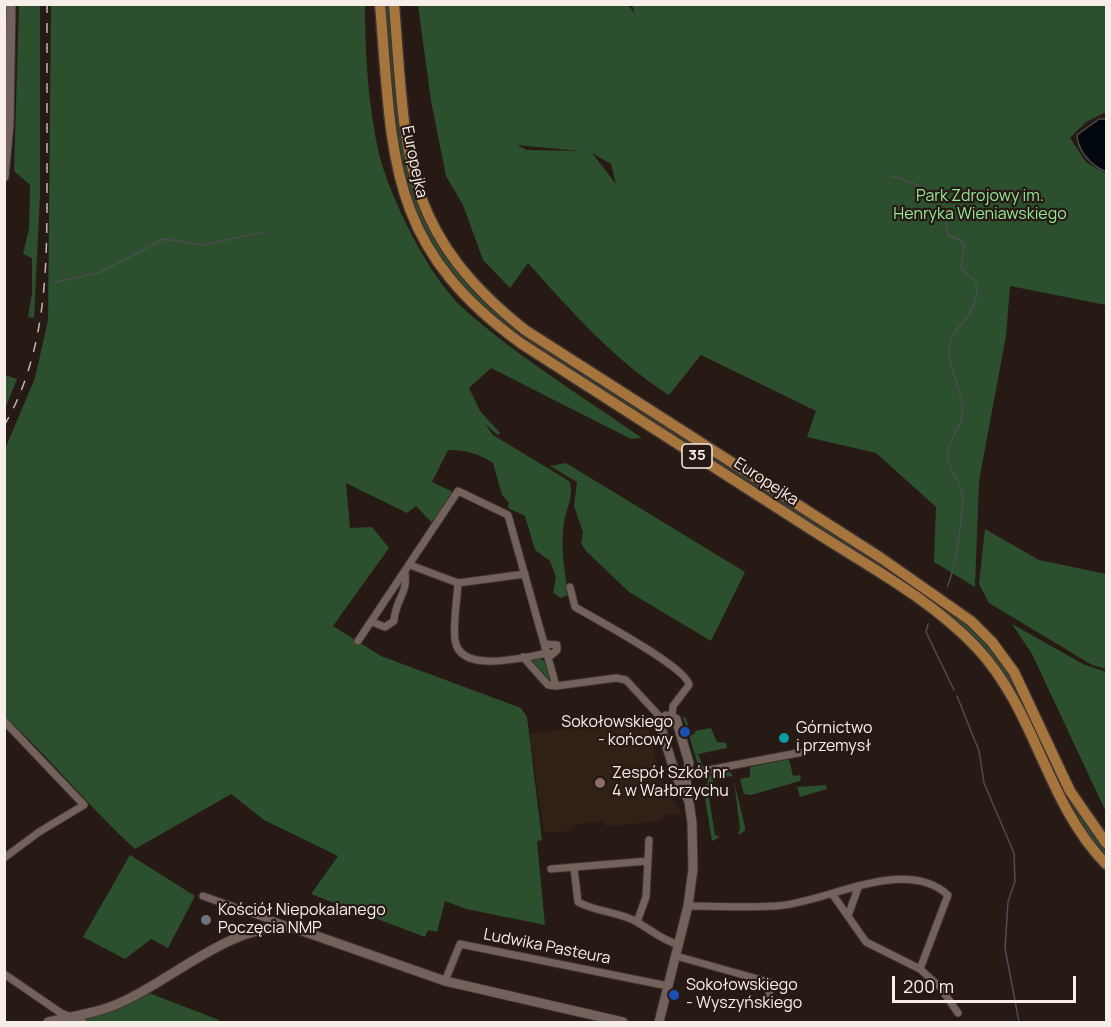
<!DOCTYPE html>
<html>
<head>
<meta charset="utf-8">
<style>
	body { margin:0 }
	#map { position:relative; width:1111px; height:1027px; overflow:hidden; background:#271a14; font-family:Manrope,sans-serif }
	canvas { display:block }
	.frame { position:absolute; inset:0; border:6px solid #f7ede9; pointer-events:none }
	.scale { position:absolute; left:892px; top:976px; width:184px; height:27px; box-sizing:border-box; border:3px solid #f7ede9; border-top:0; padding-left:8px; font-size:18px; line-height:21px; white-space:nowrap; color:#f7ede9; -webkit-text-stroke:4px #271a14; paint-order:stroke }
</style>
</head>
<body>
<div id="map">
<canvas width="1111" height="1027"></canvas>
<div class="frame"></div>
<div class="scale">200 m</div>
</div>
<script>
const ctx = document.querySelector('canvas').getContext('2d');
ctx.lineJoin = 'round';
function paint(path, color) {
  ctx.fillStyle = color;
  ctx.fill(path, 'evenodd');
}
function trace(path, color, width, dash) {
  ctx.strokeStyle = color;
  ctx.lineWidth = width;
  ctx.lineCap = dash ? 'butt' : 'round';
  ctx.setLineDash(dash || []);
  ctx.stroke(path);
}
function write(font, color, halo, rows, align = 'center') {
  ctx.font = font + ' Manrope,sans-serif';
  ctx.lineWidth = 4.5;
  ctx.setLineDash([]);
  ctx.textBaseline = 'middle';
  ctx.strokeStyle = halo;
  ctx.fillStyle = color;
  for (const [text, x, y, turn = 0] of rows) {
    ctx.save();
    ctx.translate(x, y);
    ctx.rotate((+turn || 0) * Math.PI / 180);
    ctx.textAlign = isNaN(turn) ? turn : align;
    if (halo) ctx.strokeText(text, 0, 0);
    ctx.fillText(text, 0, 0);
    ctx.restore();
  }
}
paint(new Path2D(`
	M630,720L635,729H648L659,770L669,795L681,813L664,815L660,821L606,827L604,820L571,826V831L544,833L529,734Z`), '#2f2115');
paint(new Path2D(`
	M19,5H40V195L34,318L28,317L32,293V258L23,254L29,229L30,185L14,171Z
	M51,5H365C365,54 368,105 379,154C391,200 429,277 464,309C518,357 582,396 642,438L631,439L491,368L469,388L480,411L500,433L498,435L485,424L493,435L569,481C575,496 566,508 564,523C560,546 565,572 568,595L561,598L553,593L556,577L550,561L535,550L525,516L508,508L509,503L502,495L493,463C478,453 465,450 448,450L432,482L451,491L452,496L433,524L416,506L407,513L346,483L350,528L372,527L389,548L333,626L381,656L521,708L527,717L542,840L537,841L545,925L466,909L445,901L437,932L428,930L425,937L311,894L338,856L264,820L231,794L135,849C89,808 51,758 5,717V449L35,378L48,320Z
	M384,5H389C400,133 398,231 506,320L956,614L987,643L1010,674L1076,809L1106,851V859L1083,831L1032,730L966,632L516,334C458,290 411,229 398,155C390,106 389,54 384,5Z
	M628,5L635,14L632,5H1106V112L1086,122L1070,138L1086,162L1106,174V305L1010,286L1006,336L979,481L975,587L934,562L936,507L876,453L807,437L816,411L701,355L669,395C615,361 570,310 528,263L510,288L483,260L463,205L446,176L431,101L418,5ZM517,145L580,151L527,150ZM592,153L611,164L616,184Z
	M5,375L17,379L5,409L4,375Z
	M566,463L745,572L711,641L629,592L586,551L581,543L583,532L574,506L577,482L550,466Z
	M985,529L1039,560L1106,574V669L1092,665L989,603L979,584Z
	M1012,624L1083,664L1106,672V812L1032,654Z
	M539,658L546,662L551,682L530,659Z
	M683,717L686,718L691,735L695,734V731L711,728L717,742L726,743L727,748L698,754L704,768H699Z
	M789,759L793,776L801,775L800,781L751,795L744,794L740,779L750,777V767Z
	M729,771L733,776L713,779V783L707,786L715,835L720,837L712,841L703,786L708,783L707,776Z
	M734,781L745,827V831L738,835L740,828Z
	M826,785L827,789L800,797L797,787Z
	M130,855L195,896L168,948L151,939L125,959L83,937Z
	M149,993L219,1020L218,1022H91L84,1020Z`), '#2c4f2e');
const water = new Path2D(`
	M1099,119H1106V172C1091,165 1078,152 1077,135Z`);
paint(water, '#01090e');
trace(water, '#4b4d50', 1.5);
trace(new Path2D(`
	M891,176C926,185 943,197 948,235L960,240L964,246L961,269L976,282C982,322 946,323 949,354C951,374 965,396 962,417C959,431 945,444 948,460C950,471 960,481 962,493C965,508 954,574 947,587
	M53,283L100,272L164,239L204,245L263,232
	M928,624L926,632L954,690
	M957,696L979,751L984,783L1014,853L1015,881L1008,902L1005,948L1019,1022`), '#4b4d50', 1.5);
const street = new Path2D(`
	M410,565L458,583L525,574
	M458,583C457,601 453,622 455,640C460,675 524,657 548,653
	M570,587L575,607C595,619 687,667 689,685L673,706L672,716
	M372,622L385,627L394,621C395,600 408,594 405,573
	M358,641L458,491L508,515L556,686L616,678L626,680L662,719
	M545,644L557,645V650L549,657
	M523,657L548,685L556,686
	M4,721L84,805L39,832L4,858
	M675,774L698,772L803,752
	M574,868L578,902C596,912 620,912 637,922C651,930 662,940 679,945
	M551,869L648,861
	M833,895L866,942L920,969L940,987L958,1013
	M203,896L288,926
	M688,906C717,906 747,908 776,906C827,903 904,855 948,895L920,969
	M848,916L858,888
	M637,922L646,897L649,840
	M676,956L772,983L766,1005
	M4,974L61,1013L83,1022
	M445,981L460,944L668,986`);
const secondary = new Path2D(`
	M4,177L9,125L11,4
	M48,1022C73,1016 100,1013 124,1001C174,978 233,923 291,927L445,981L623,1022
	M659,1022L688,906L693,869L692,823L686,780L689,763L676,719L666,716L661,721V728L676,776L688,799`);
const primary = new Path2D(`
	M380,4C393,157 386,246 522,344C619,406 715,468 812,530C868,566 931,599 977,648C1036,711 1046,803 1106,864
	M394,4C406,152 400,231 525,330L881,558L971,621L992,642L1014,672L1070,791L1106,843`);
trace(street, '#3d3330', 9);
trace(secondary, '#3d3330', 11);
trace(primary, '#3d3330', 13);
trace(street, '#72625b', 7);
trace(secondary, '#72625b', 9);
trace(primary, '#a6753e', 10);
trace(new Path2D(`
	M4,426C49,348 47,260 47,173C47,117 47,61 47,4`), '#c2b7b2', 1.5, [10, 10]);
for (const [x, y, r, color] of [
	[685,732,6,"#1a4fb4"],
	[784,738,6,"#0f9aa8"],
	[600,783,6,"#8d6e63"],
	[206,920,6,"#6b7280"],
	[674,995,6,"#1a4fb4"]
]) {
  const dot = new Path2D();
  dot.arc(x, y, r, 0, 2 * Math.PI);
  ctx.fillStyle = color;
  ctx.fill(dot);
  trace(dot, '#271a14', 2);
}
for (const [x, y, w] of [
	[697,456,30]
]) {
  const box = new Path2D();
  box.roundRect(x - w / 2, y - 12, w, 24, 4.5);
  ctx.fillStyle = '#271a14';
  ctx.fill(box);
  trace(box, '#f7ede9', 1.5);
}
write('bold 15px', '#f7ede9', null, [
	["35",697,456]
]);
write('16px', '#f7ede9', '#271a14', [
	["Europejka",414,162,78],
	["Europejka",766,482,33],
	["Ludwika Pasteura",547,947,11]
]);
write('16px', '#91e996', '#271a14', [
	["Park Zdrojowy im.",980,197],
	["Henryka Wieniawskiego",980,215]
]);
write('16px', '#f7ede9', '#271a14', [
	["Sokołowskiego",673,723,"right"],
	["- końcowy",673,741,"right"],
	["Górnictwo",796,729],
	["i przemysł",796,747],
	["Zespół Szkół nr",612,774],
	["4 w Wałbrzychu",612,792],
	["Kościół Niepokalanego",218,911],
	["Poczęcia NMP",218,929],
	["Sokołowskiego",686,986],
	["- Wyszyńskiego",686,1004]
], 'left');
</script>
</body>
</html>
